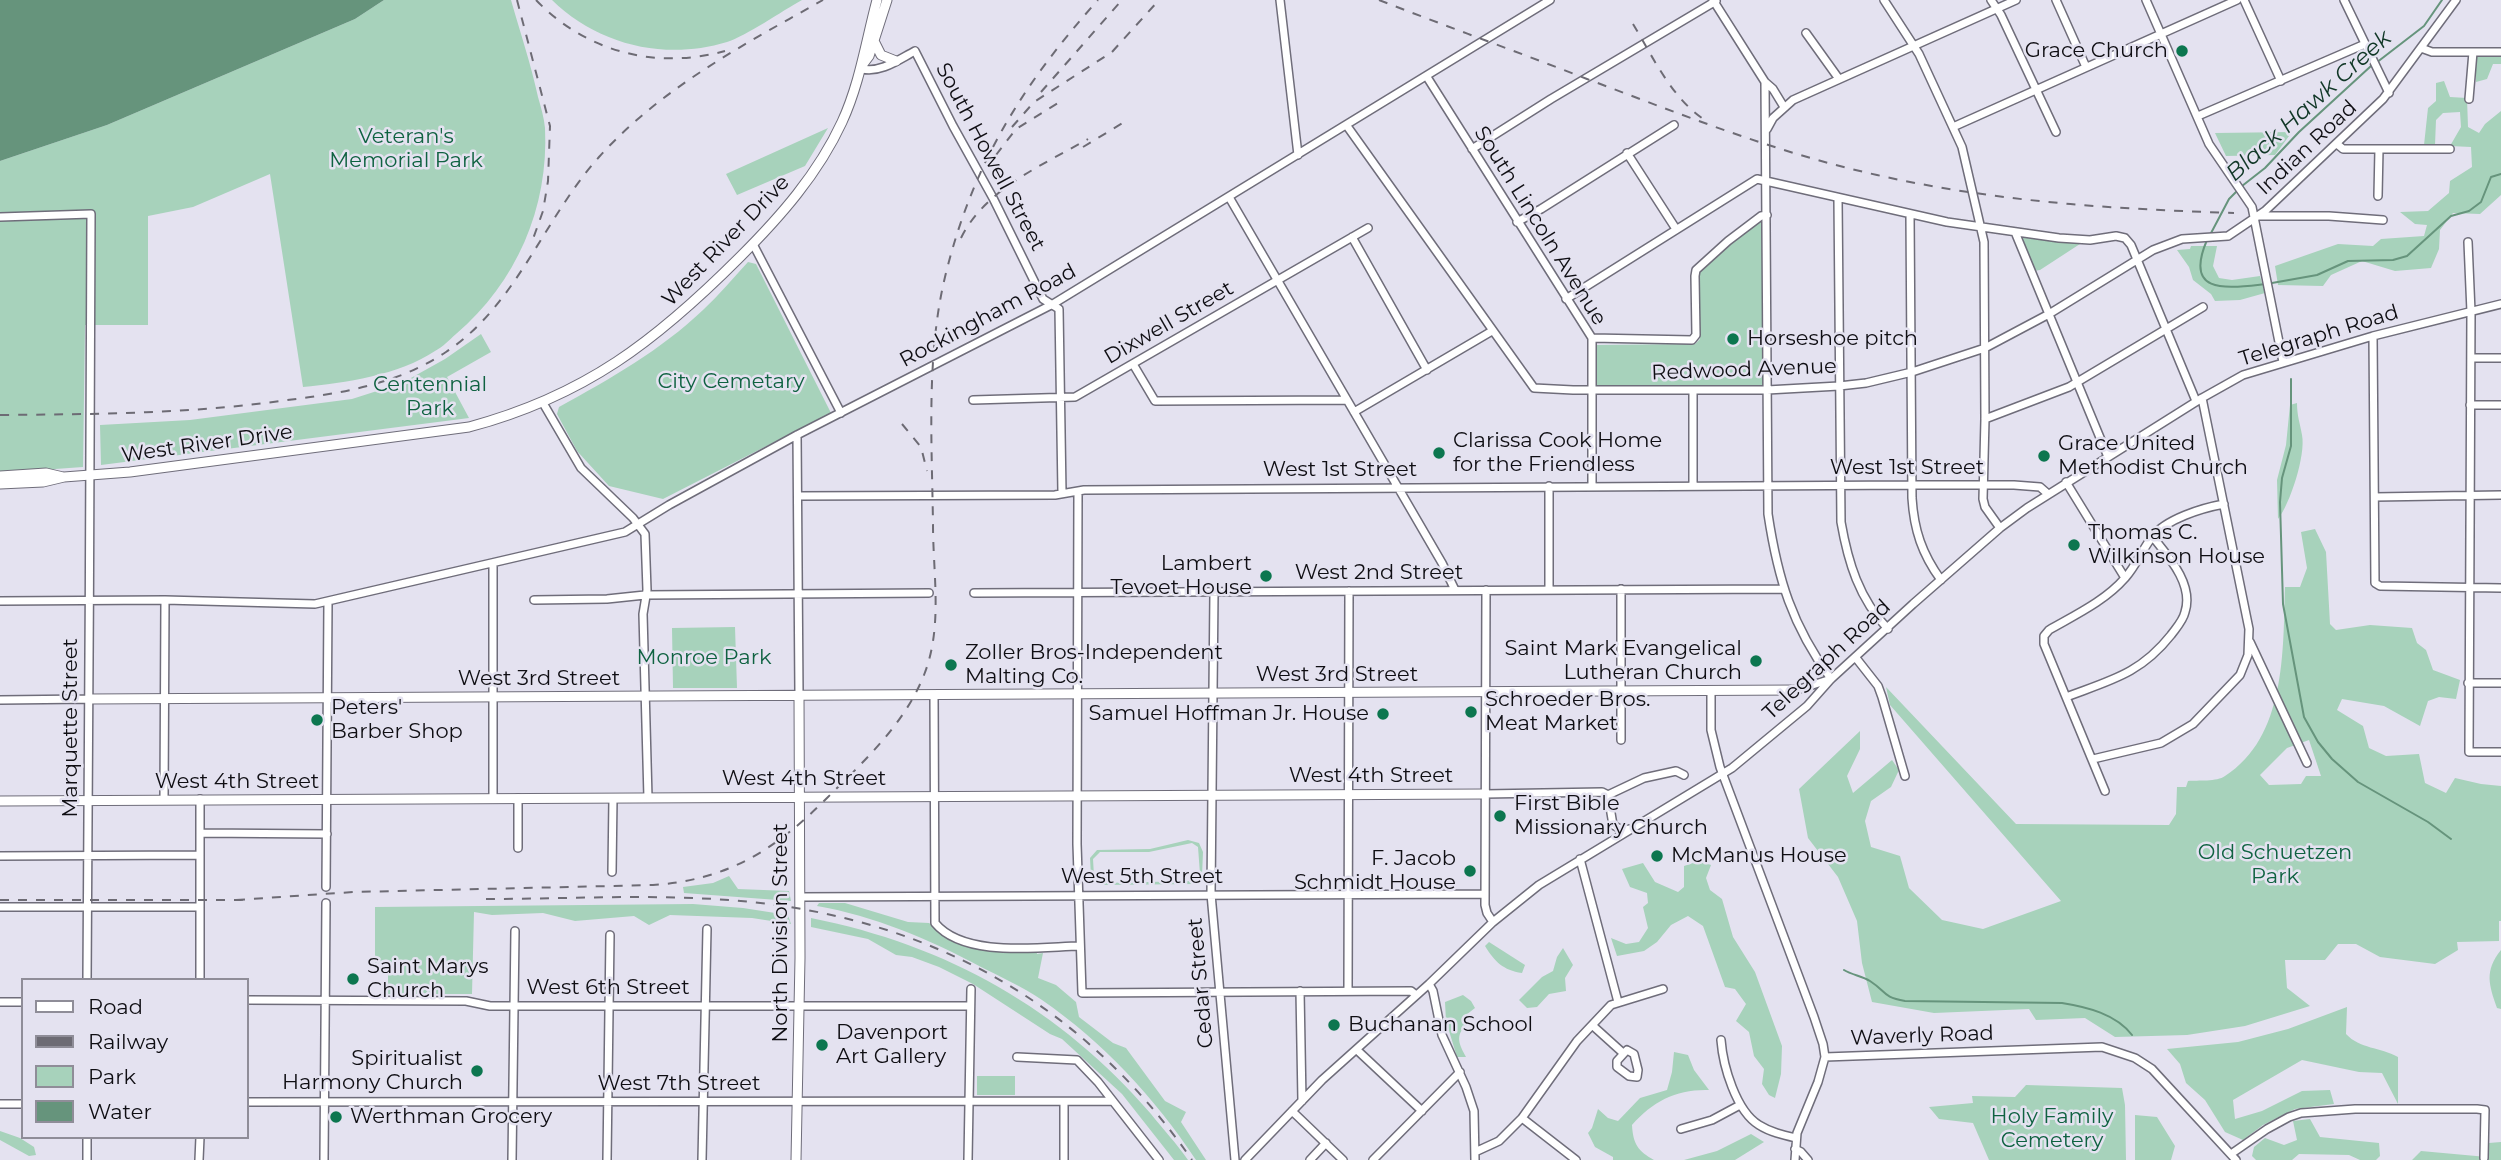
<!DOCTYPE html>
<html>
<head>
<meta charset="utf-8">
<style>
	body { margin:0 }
	#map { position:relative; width:2501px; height:1160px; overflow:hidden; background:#e4e2f0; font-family:Montserrat,sans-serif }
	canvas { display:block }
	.legend { position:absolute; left:21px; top:978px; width:228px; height:161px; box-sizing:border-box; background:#e4e2f0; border:2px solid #8f8d98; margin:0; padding:9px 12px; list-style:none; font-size:21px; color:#0f0e13 }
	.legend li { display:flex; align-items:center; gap:14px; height:35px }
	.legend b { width:35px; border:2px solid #8f8d98 }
</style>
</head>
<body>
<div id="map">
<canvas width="2501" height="1160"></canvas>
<ul class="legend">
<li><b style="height:9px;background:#fff"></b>Road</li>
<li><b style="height:9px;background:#6d6b74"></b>Railway</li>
<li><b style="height:19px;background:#a7d2bb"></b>Park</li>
<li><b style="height:19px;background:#66947c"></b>Water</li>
</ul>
</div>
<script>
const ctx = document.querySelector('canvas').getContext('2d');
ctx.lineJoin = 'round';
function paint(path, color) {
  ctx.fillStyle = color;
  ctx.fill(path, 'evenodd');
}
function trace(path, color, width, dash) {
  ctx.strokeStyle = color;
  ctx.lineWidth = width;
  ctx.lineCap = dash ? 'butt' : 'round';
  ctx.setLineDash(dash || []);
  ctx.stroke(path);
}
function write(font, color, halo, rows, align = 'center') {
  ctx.font = font + ' Montserrat,sans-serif';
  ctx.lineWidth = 5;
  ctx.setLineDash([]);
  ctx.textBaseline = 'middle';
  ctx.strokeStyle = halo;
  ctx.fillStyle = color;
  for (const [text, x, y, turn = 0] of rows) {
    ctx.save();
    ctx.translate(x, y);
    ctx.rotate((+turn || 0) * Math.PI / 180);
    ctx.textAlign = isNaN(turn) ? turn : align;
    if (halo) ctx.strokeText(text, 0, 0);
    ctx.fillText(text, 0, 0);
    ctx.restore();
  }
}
paint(new Path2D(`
	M384,0H511C520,32 531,64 538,97C541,107 544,118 545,128C549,208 516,283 456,334C449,340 443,347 435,351C399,375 345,383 303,387L270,174L193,207L148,216V325H85L83,467L0,473V161L107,125L355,19Z
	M552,0H802C782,11 746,36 727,42C665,61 598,45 552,0Z
	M2475,54H2501V64H2493L2487,79L2476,82Z
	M2444,81L2450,97L2467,98L2468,127L2479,133L2485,124L2501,111V195L2480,214L2453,213L2440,230L2439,249L2431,268L2395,271L2362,261L2331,275L2323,286L2278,285L2275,266L2338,244L2373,246L2381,239L2424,236L2427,225L2415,224L2400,212L2428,211L2449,193L2450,181L2472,167L2471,147L2450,146L2461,127L2460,112L2443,113L2436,120L2435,145H2424L2428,108L2436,101V83Z
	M828,128L805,166L737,195L726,174Z
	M2292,132L2275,155L2226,156L2215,133Z
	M1758,219L1762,220L1763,386L1596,387L1597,345L1695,344L1700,339L1698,272Z
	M2022,236L2083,242L2040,270L2034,271Z
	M2191,246H2217L2213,266L2219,278L2232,280L2260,276L2265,293L2240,300L2215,301L2211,294L2193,280L2189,267L2177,250L2190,249Z
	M748,262L756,264L831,413L663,499L609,486L577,451L557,414L559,407C610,379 661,350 703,310C719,295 733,278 748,262Z
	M481,334L491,352L447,377L469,418L101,465L100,425L190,420L352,399L402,383L445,359Z
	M2297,403C2297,416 2300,423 2302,435C2306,455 2290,504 2278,519L2277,480L2286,445L2290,405Z
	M2315,529L2326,552L2330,624L2336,630L2370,625L2412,628L2417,643L2426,650L2433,670L2460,680L2456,699L2439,697L2428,701L2420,726L2384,706L2342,699L2337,710L2363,726L2369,748L2386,756L2419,754L2425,783L2446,793L2455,778L2481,784L2501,786V921H2499V941L2457,942L2458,950L2435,964L2380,957L2356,944H2338L2325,960H2285L2287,988L2310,1006L2245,1026L2187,1035L2115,1037L2085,1018L2036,1020L2029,1009L1934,1013L1872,1002L1862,963L1857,921L1838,877L1808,838L1799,789L1860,731V749L1847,776L1853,793L1892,760L1899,770L1891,787L1871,801L1865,821L1871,847L1900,856L1909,888L1942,920L1983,929L2061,901L1890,705L1886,687L2016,824L2169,825L2176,814L2177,787H2186L2188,781C2198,780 2217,782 2225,776C2286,737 2283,651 2285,587H2300L2307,568L2301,532ZM2309,740L2321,776H2306L2301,784L2269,785L2260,775L2287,748Z
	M735,627L737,688H673L672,628Z
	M1188,840L1199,843L1203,852L1202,876L1195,884L1100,885L1091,877L1090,858L1097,850L1150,849ZM1192,843L1198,847L1200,874L1194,881L1102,883L1094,876L1093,859L1100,852H1149Z
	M1699,861L1711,865L1706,878L1710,890L1722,899L1733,937L1755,972L1782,1046L1781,1074L1775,1098L1769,1095L1762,1084L1764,1069L1754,1056L1749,1032L1736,1021L1746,1004L1735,989L1725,987L1703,926L1688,916L1671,925L1657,942L1644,951L1617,956L1611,938L1626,944L1639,942L1648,928L1643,907L1648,903L1647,893L1630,887L1622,869L1643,863L1655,882L1678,892L1684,887V866Z
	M729,876L738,889L789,891L791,901L684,893L683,887L713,883Z
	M819,903H845L908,922L929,923L952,939L1037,951V954L1043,953L1038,978L1056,985L1076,1002L1079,1017L1113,1043L1126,1048L1165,1101L1186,1112L1181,1122L1206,1160H1196C1155,1098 1103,1042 1042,1000C1023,987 1001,977 981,967C929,939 874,916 817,906Z
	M693,904L743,908L788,915L791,924L752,918L670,915L649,925L634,916L575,921L543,913L492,915L474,912L472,994H388V964L375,963V907Z
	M811,918C947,945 1061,1009 1151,1114C1163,1129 1177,1144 1188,1160H1174L1122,1094L1062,1039L1050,1034L973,984L939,967L912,957L896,955L868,939L811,927Z
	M1489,942L1525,965L1522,973C1503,970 1495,962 1485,946Z
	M1563,948L1573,965L1565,978L1566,991L1549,994L1537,1007L1527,1008L1519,1000L1542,977L1553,971L1557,957Z
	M2501,950V1009L2497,1008C2489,985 2484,971 2501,950Z
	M1463,995L1471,1001L1475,1008L1466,1015V1025C1455,1036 1459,1044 1466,1057H1457L1446,1021L1445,1002Z
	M2347,1007L2346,1034C2360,1049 2380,1047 2398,1057V1104L2382,1073L2359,1072L2302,1060L2233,1100L2235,1119L2262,1111L2302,1091L2330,1090L2334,1104L2295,1109L2263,1125L2243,1140L2225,1132L2205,1100L2186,1083L2180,1064L2167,1049L2238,1042L2288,1029Z
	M1674,1052L1688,1055L1694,1070L1709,1090C1677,1089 1653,1101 1632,1125C1633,1144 1638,1151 1654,1160H1613V1157L1595,1147L1588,1133L1592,1128L1598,1109L1608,1118L1618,1121L1640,1098L1667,1090L1672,1072Z
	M977,1076H1015V1095H977Z
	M2026,1085L2122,1088L2125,1105L2126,1160H1989L1973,1123L1939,1119L1929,1107L1973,1103L1972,1096L2015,1097Z
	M2135,1115L2157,1117L2175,1146L2171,1160H2135Z
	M2310,1119L2320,1137L2379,1143L2380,1156L2376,1160H2360L2349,1155L2299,1154L2292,1160H2256L2252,1156L2254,1147L2265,1138L2284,1145L2297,1140L2293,1121Z
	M0,1131L20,1138L34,1147L36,1155L29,1156L0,1140Z
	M1751,1134L1764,1142L1735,1160H1684L1717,1151Z
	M2501,1142V1160H2412L2421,1151L2487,1157L2489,1143Z`), '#a7d2bb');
paint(new Path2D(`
	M0,0H384L355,19L107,125L0,161Z`), '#66947c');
trace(new Path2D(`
	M2376,63L2424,26L2442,0
	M2242,186L2265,168L2299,132L2371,66
	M2210,235L2229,199L2238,190
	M2207,240C2183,296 2228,288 2266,284
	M2272,283L2317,275L2348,261L2393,260L2407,256L2451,216L2469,211L2481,202L2491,177L2501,174
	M2291,379V446L2282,478L2280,502L2283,604L2304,717L2318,742L2332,759L2358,782L2428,822L2451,839
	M1844,970C1852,975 1862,976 1870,981C1887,992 1882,997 1905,1001L2062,1003C2087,1007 2116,1014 2132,1035`), '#66947c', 2);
const minor = new Path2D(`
	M1280,0L1298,155
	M1713,0L1765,82L1768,514C1778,580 1792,625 1831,679
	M1884,0L1919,54L1962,147L1984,242L1985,419L1983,499L1985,507L2000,528
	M1991,0L2001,15L2056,132
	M2056,0L2086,67
	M2146,0L2209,144L2252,207L2283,362
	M2244,0L2281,81
	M2344,0L2389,93
	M1806,33L1839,79
	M2421,48L2432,52H2501
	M862,69C881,73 898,60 915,51L953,126L993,198L1043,299L1059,309L1062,493
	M1427,77L1592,338V486
	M1765,82L1773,89L1784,107
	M2469,99L2473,52
	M2198,116L2365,44
	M1347,126L1534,388L1573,390H1767L1839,386L1866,383L1912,372L1985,348L2049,314L2153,250L2182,239L2228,236L2265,211L2383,99L2456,0
	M1953,127L2237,0
	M1767,129L1773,118L1793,100L2016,0
	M2337,144L2343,149H2450
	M1472,149L1551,99L1716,1
	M1627,153L1676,229
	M2378,196L2379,149
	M1229,197L1442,563L1455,590
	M1838,199L1841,522C1848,562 1859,599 1888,629
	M1910,215L1912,498C1914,530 1922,554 1941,580
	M2260,216H2329L2383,220
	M0,217L91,214C89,469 90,725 87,980
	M1517,222L1541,209L1674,125
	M2015,232L2108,457
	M1352,237L1427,370
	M2468,242L2471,312L2469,752H2501
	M753,244L841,413
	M1566,299L1757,179L1947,222L2059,238L2090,240L2116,236L2125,238L2131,245L2196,401
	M2373,336L2375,583L2380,586L2501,588
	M1592,338L1692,340L1696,335L1695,276L1696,270L1728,241L1761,216L1767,215
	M2471,358H2501
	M1133,364L1155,401L1347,400
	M1693,390V486
	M973,400L1075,397L1368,228
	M543,403L581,468L633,518L645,534L647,590L643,614L648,798
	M2470,405H2501
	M1354,412L1492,331
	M1985,419L2069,387L2203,307
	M797,435L799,695
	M2066,482L2125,578
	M1549,486V590
	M1078,492L1077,844L1082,993L1411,991L1416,995
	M798,496L1055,495L1084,490L1912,485H2014L2040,487L2048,494
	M2375,497L2501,495
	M493,564V798
	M1621,589V740
	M1486,590L1485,905L1487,913L1493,922
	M1214,592L1211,894L1235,1160
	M974,593L1783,589
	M534,600L607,599L645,595L929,593
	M0,601L165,600L315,604L625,532L669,505L797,435L1053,304L1550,0
	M2250,642L2307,763
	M1856,658L1878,686L1882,697L1905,776
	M2468,683H2501
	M1797,690L1831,679
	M1711,691V730L1720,767L1814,1017L1823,1044L1825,1057L1818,1082L1797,1133L1795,1160
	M934,695L935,923C964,958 1039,947 1080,946
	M2066,697C2111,680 2140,674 2171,635C2176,628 2183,621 2185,612C2194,584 2168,556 2152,536
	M0,700L89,699
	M2093,759L2161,743L2193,724L2240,675L2248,655L2249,629L2202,398
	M2105,791L2044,644V636L2049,630C2075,615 2105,601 2125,578C2136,566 2142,550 2152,537C2166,519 2202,508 2224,504
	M1485,794L1602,792L1608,795
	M1608,795L1644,778L1676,771L1684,775
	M1608,795L1613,825L1622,830L1630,829
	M164,800L165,600
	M200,833L327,834
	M518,848V798
	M0,856L200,855
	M1580,859L1618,1002
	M612,872L613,798
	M326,887L328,602
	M800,897L1485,894
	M0,907H200
	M200,980V799
	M1429,984L1433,991L1442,1035L1466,1087L1474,1111L1475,1160
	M1300,991L1302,1101
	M1348,991L1349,591
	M247,1000L466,1001L490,1006H970
	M0,1002H23
	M1592,1025L1623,1053
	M1721,1040C1723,1066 1736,1111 1759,1125C1770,1132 1783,1135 1796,1138
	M1357,1050L1422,1111
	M1627,1050L1634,1054L1638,1070L1637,1077L1629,1076L1617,1067V1061Z
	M1017,1057L1077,1060L1098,1082L1159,1160
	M1825,1057L2102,1047L2135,1058L2152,1069L2236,1160
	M247,1102L1112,1101
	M1064,1102V1160
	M0,1104H23
	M1292,1111L1343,1160
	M1522,1118L1576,1160
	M1681,1129L1712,1120L1740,1105
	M87,1137V1160
	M1795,1149L1801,1152L1808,1160
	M1475,1152L1499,1141L1522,1118L1577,1041L1611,1005L1663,989
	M2231,1154L2267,1129L2289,1117L2301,1113L2355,1109H2477L2485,1110L2484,1158
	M199,1160L200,1137
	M324,1160L326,903
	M512,1160L515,931
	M607,1160L610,935
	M702,1160L707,929
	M968,1160L971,989
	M1245,1160L1322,1080L1429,984L1493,922L1539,885L1732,768L1807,706L1831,679L1913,604L2000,528L2027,508L2202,398L2243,375L2373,336L2501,304
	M1310,1160L1326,1143
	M1373,1160L1460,1072`);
const major = new Path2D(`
	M874,41L881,55L896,61
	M863,64L869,56L887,0
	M0,476L46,473L63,477
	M0,484L43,482L64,477L130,472L469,427C585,396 656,341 740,257C780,217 818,174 842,122C860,83 866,41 877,0
	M89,699L1797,690
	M0,801L1485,794
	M796,1160L800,958L799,695`);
trace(minor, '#6f6d7a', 10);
trace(major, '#6f6d7a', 11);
trace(minor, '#fff', 7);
trace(major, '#fff', 9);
trace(new Path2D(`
	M517,0L550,126L548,181L543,211L533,239
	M536,0C586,52 656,70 725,51
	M1379,0C1448,27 1518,52 1587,79C1683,115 1777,153 1877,175C1997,202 2113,209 2234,213
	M1633,24C1653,57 1672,99 1705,120
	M1041,92L1122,0
	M1012,127L1034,102L1112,52L1159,0
	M1083,147L1126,121
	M996,155L1016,129L1058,103
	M961,238C985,189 1043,165 1088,139
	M0,415C96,414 185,414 280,401C338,394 397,385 446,352C517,305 544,218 599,157C661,88 743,45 823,0
	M902,424L921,447L927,471
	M486,899C574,899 664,893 751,902C936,921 1086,1007 1192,1160
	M0,900H245
	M236,900L353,892L653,885C728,880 775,850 827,798C864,761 904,725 924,675C943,627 933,575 933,525C932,444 926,356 945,277C972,165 1022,85 1098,0`), '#6d6b74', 2, [9, 9]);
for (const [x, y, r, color] of [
	[2182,51,7,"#0c764f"],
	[1733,339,7,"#0c764f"],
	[1439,453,7,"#0c764f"],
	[2044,456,7,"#0c764f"],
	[2074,545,7,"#0c764f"],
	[1266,576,7,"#0c764f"],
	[1756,661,7,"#0c764f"],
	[951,665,7,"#0c764f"],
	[1471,712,7,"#0c764f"],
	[1383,714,7,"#0c764f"],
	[317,720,7,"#0c764f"],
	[1500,816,7,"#0c764f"],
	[1657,856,7,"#0c764f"],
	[1470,871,7,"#0c764f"],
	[353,979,7,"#0c764f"],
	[1334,1025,7,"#0c764f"],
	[822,1045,7,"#0c764f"],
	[477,1071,7,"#0c764f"],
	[336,1117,7,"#0c764f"]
]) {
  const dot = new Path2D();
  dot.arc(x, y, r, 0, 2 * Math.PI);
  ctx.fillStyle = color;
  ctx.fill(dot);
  trace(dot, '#e4e2f0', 2.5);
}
write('21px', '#0f0e13', '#e4e2f0', [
	["Grace Church",2168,51,"right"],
	["Horseshoe pitch",1747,339],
	["Clarissa Cook Home",1453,441],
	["for the Friendless",1453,465],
	["Grace United",2058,444],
	["Methodist Church",2058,468],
	["Thomas C.",2088,533],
	["Wilkinson House",2088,557],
	["Lambert",1252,564,"right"],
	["Tevoet House",1252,588,"right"],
	["Saint Mark Evangelical",1742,649,"right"],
	["Lutheran Church",1742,673,"right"],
	["Zoller Bros-Independent",965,653],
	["Malting Co.",965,677],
	["Schroeder Bros.",1485,700],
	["Meat Market",1485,724],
	["Peters'",331,708],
	["Barber Shop",331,732],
	["Samuel Hoffman Jr. House",1369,714,"right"],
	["First Bible",1514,804],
	["Missionary Church",1514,828],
	["McManus House",1671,856],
	["F. Jacob",1456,859,"right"],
	["Schmidt House",1456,883,"right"],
	["Saint Marys",367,967],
	["Church",367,991],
	["Buchanan School",1348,1025],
	["Davenport",836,1033],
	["Art Gallery",836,1057],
	["Spiritualist",463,1059,"right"],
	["Harmony Church",463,1083,"right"],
	["Werthman Grocery",350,1117]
], 'left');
write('21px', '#0f6241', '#e4e2f0', [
	["Veteran's",406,137],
	["Memorial Park",406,161],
	["City Cemetary",731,382],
	["Centennial",430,385],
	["Park",430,409],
	["Monroe Park",704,658],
	["Old Schuetzen",2275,853],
	["Park",2275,877],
	["Holy Family",2052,1117],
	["Cemetery",2052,1141]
]);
write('21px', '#0f0e13', '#e4e2f0', [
	["Indian Road",2307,148,-43],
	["South Howell Street",990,157,62],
	["South Lincoln Avenue",1540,226,58],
	["West River Drive",726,241,-46],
	["Rockingham Road",988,316,-28],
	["Dixwell Street",1169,323,-30],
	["Telegraph Road",2319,336,-17],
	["Redwood Avenue",1744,370,-2],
	["West River Drive",207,444,-8],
	["West 1st Street",1907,468],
	["West 1st Street",1340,470],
	["West 2nd Street",1379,573],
	["Telegraph Road",1827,660,-43],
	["West 3rd Street",1337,675],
	["West 3rd Street",539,679],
	["Marquette Street",71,728,-90],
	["West 4th Street",1371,776],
	["West 4th Street",804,779],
	["West 4th Street",237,782],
	["West 5th Street",1142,877],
	["North Division Street",781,933,-90],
	["Cedar Street",1201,983,-95],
	["West 6th Street",608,988],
	["Waverly Road",1922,1036,-2],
	["West 7th Street",679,1084]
]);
write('italic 23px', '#103726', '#e4e2f0', [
	["Black Hawk Creek",2309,106,-42]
]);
</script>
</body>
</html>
